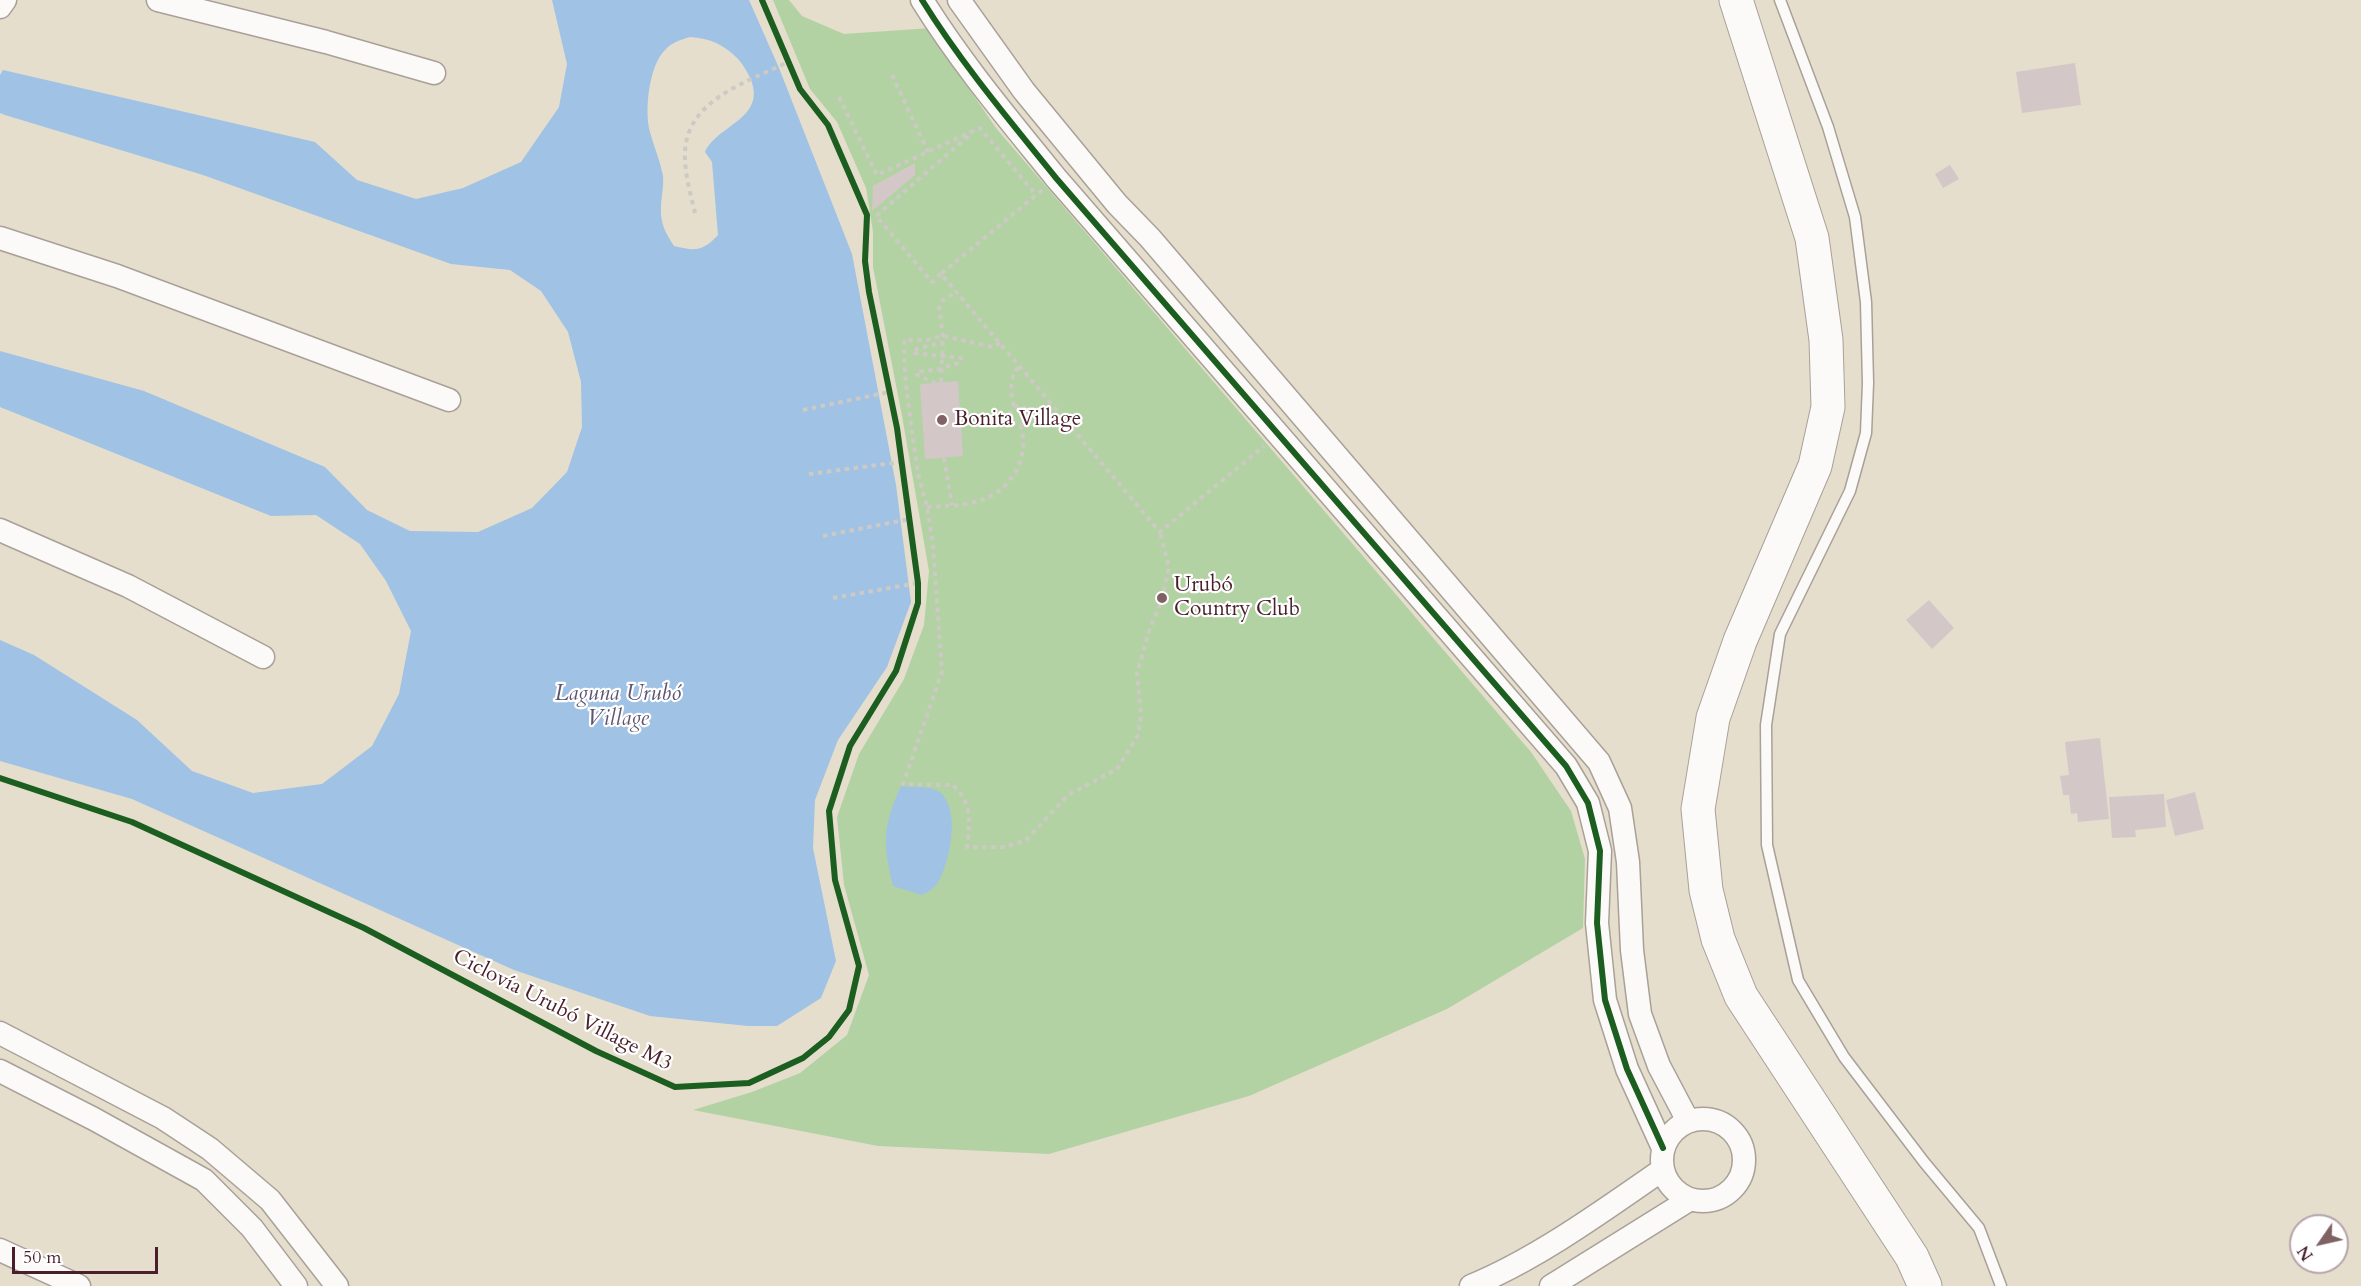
<!DOCTYPE html>
<html>
<head>
<meta charset="utf-8">
<style>
	body { margin:0 }
	#map { position:relative; width:2361px; height:1286px; overflow:hidden; background:#e5decd; font-family:Cardo,serif }
	canvas { display:block }
	.north { position:absolute; left:2289px; top:1214px; width:60px; height:60px; box-sizing:border-box; background:#fff; border:2px solid #b7a5aa; border-radius:50%; rotate:236deg; font-size:16px; font-weight:700; line-height:24px; text-align:center; color:#4a1f2b }
	.north::after { content:''; display:block; margin:auto; width:21px; height:27px; background:#806264; clip-path:polygon(50% 0,100% 100%,50% 72%,0 100%) }
	.scale { position:absolute; left:12px; top:1247px; width:146px; height:27px; box-sizing:border-box; border:3px solid #4a1f2b; border-top:0; padding-left:8px; font-size:18px; line-height:21px; white-space:nowrap; color:#4a1f2b; -webkit-text-stroke:4px #fff; paint-order:stroke }
</style>
</head>
<body>
<div id="map">
<canvas width="2361" height="1286"></canvas>
<div class="north">N</div>
<div class="scale">50 m</div>
</div>
<script>
const ctx = document.querySelector('canvas').getContext('2d');
ctx.lineJoin = 'round';
function paint(path, color) {
  ctx.fillStyle = color;
  ctx.fill(path, 'evenodd');
}
function trace(path, color, width, dash) {
  ctx.strokeStyle = color;
  ctx.lineWidth = width;
  ctx.lineCap = dash ? 'butt' : 'round';
  ctx.setLineDash(dash || []);
  ctx.stroke(path);
}
function write(font, color, halo, rows, align = 'center') {
  ctx.font = font + ' Cardo,serif';
  ctx.lineWidth = 4.5;
  ctx.setLineDash([]);
  ctx.textBaseline = 'middle';
  ctx.strokeStyle = halo;
  ctx.fillStyle = color;
  for (const [text, x, y, turn = 0] of rows) {
    ctx.save();
    ctx.translate(x, y);
    ctx.rotate((+turn || 0) * Math.PI / 180);
    ctx.textAlign = isNaN(turn) ? turn : align;
    if (halo) ctx.strokeText(text, 0, 0);
    ctx.fillText(text, 0, 0);
    ctx.restore();
  }
}
paint(new Path2D(`
	M773,0H789L802,16L844,34L931,28L935,39L996,128L1531,752L1571,811L1585,859L1583,928L1447,1009L1249,1096L1049,1154L878,1146L693,1110L752,1092L800,1073L847,1035L869,975L844,885L837,817L859,754L904,679L924,625L929,571L902,416L873,267V232L866,188L837,122L810,89Z`), '#b3d2a3');
paint(new Path2D(`
	M552,0H749L779,68L852,254L896,485L911,602L887,667L838,740L815,800L813,848L836,961L821,998L777,1026H748L650,1016L514,970L132,799L0,761V640L34,655L137,720L192,771L253,793L322,784L372,746L399,694L411,631L386,581L360,544L316,515L271,516L0,407V351L144,391L325,467L367,510L410,531L478,532L532,508L567,472L582,427L581,382L568,332L541,291L510,270L451,264L203,175L5,115L0,113V75L3,70L315,142L357,180L416,199L463,188L521,162L559,107L567,64ZM690,37C710,38 725,45 739,60C744,66 748,73 751,80C766,119 717,125 705,152L712,162L718,235C702,252 695,251 674,246C666,234 660,223 661,208C661,197 664,187 663,176C660,160 654,147 650,132C644,111 649,64 666,49C673,42 680,40 690,37Z
	M901,786C912,788 928,785 938,791C962,807 950,864 937,884C933,889 928,892 922,895L893,886C883,843 882,828 901,786Z`), '#9fc2e5');
paint(new Path2D(`
	M2075,63L2081,105L2022,113L2016,72Z
	M915,163V175L872,211L873,186Z
	M1950,165L1959,179L1943,188L1935,174Z
	M958,381L963,456L925,459L920,384Z
	M1929,600L1954,628L1932,649L1906,620Z
	M2100,738L2109,819L2078,822L2077,813L2071,814L2069,795H2063L2060,776L2069,775L2065,742Z
	M2195,792L2204,829L2175,836L2166,800Z
	M2164,794L2166,827L2135,830L2136,837L2112,838L2109,797Z`), '#d4c7c8');
const lane = new Path2D(`
	M1780,0L1828,127L1855,217L1866,302L1868,383L1866,433L1850,491L1780,634L1766,725L1767,845L1798,980L1844,1057L1924,1162L1979,1228L2001,1286`);
const street = new Path2D(`
	M158,0L326,42L434,73
	M922,0C961,63 1010,121 1056,178L1566,766L1588,803L1600,851L1597,923L1605,1000L1627,1069L1663,1148
	M959,0L1024,91L1117,204L1150,238L1599,762L1620,808L1628,862L1632,950L1640,1014L1659,1066L1688,1121
	M0,7L5,0
	M0,238L117,276L449,400
	M0,530L128,586L263,657
	M0,1033L163,1118L210,1149L270,1200L337,1286
	M0,1071L94,1119L204,1180L252,1228L296,1286
	M1662 1160a41 41 0 1 1 82 0a41 41 0 1 1-82 0Z
	M0,1250L79,1286
	M1471,1286C1537,1259 1604,1210 1662,1170
	M1551,1286L1689,1200`);
const primary = new Path2D(`
	M1736,0L1812,238L1826,340L1828,407L1815,466L1740,641L1713,718L1698,809L1706,890L1718,939L1741,996L1912,1257L1925,1286`);
trace(lane, '#a9a098', 13);
trace(street, '#a9a098', 25);
trace(primary, '#a9a098', 35);
trace(new Path2D(`
	M892,75L928,152
	M839,97L877,175L980,128L1036,195
	M1042,190L941,274L1160,532L1264,446
	M695,213C690,191 682,166 686,143C694,97 752,80 788,62
	M941,274L932,282L876,216L971,134
	M1000,343L993,347L943,336L926,340H904L905,375L911,425L918,473L927,507L933,545L942,672L903,784L953,785C973,805 970,821 967,847H1006L1026,840L1068,795L1117,769L1138,735L1141,716L1137,673L1150,628L1162,600L1169,567L1160,532
	M941,382L943,336L939,308L943,300L956,292
	M936,383L917,375L916,372L940,369L961,362V358L914,353L913,350L943,342
	M1010 415a9 9 0 1 1 18 0a9 9 0 1 1-18 0Z
	M1014,406C1010,391 1009,379 1019,366
	M803,410L889,392
	M944,458L952,505
	M809,474L901,462
	M927,507C964,505 997,506 1017,469C1024,455 1025,439 1020,424
	M823,536L910,519
	M833,598L918,583`), '#cdc9c5', 4, [4.5, 4.5]);
trace(lane, '#fbfaf8', 10);
trace(street, '#fbfaf8', 22);
trace(primary, '#fbfaf8', 33);
trace(new Path2D(`
	M922,0C961,63 1010,121 1056,178L1566,766L1588,803L1600,851L1597,923L1605,1000L1627,1069L1663,1148
	M0,778L132,822L364,928L596,1051L675,1087L749,1083L803,1058L829,1037L849,1010L859,966L835,880L829,811L850,746L896,671L918,603V583L897,428L869,292L865,261L867,215L828,125L800,89L762,0`), '#1b5e20', 6);
for (const [x, y, r, color] of [
	[942,420,6,"#806264"],
	[1162,598,6,"#806264"]
]) {
  const dot = new Path2D();
  dot.arc(x, y, r, 0, 2 * Math.PI);
  ctx.fillStyle = color;
  ctx.fill(dot);
  trace(dot, '#fff', 2);
}
write('21px', '#4a1f2b', '#fff', [
	["Bonita Village",954,420],
	["Urubó",1174,586],
	["Country Club",1174,610]
], 'left');
write('21px', '#4a1f2b', '#fff', [
	["Ciclovía Urubó Village M3",562,1011,27]
]);
write('italic 22px', '#5d5470', '#fff', [
	["Laguna Urubó",618,695],
	["Village",618,720]
]);
</script>
</body>
</html>
